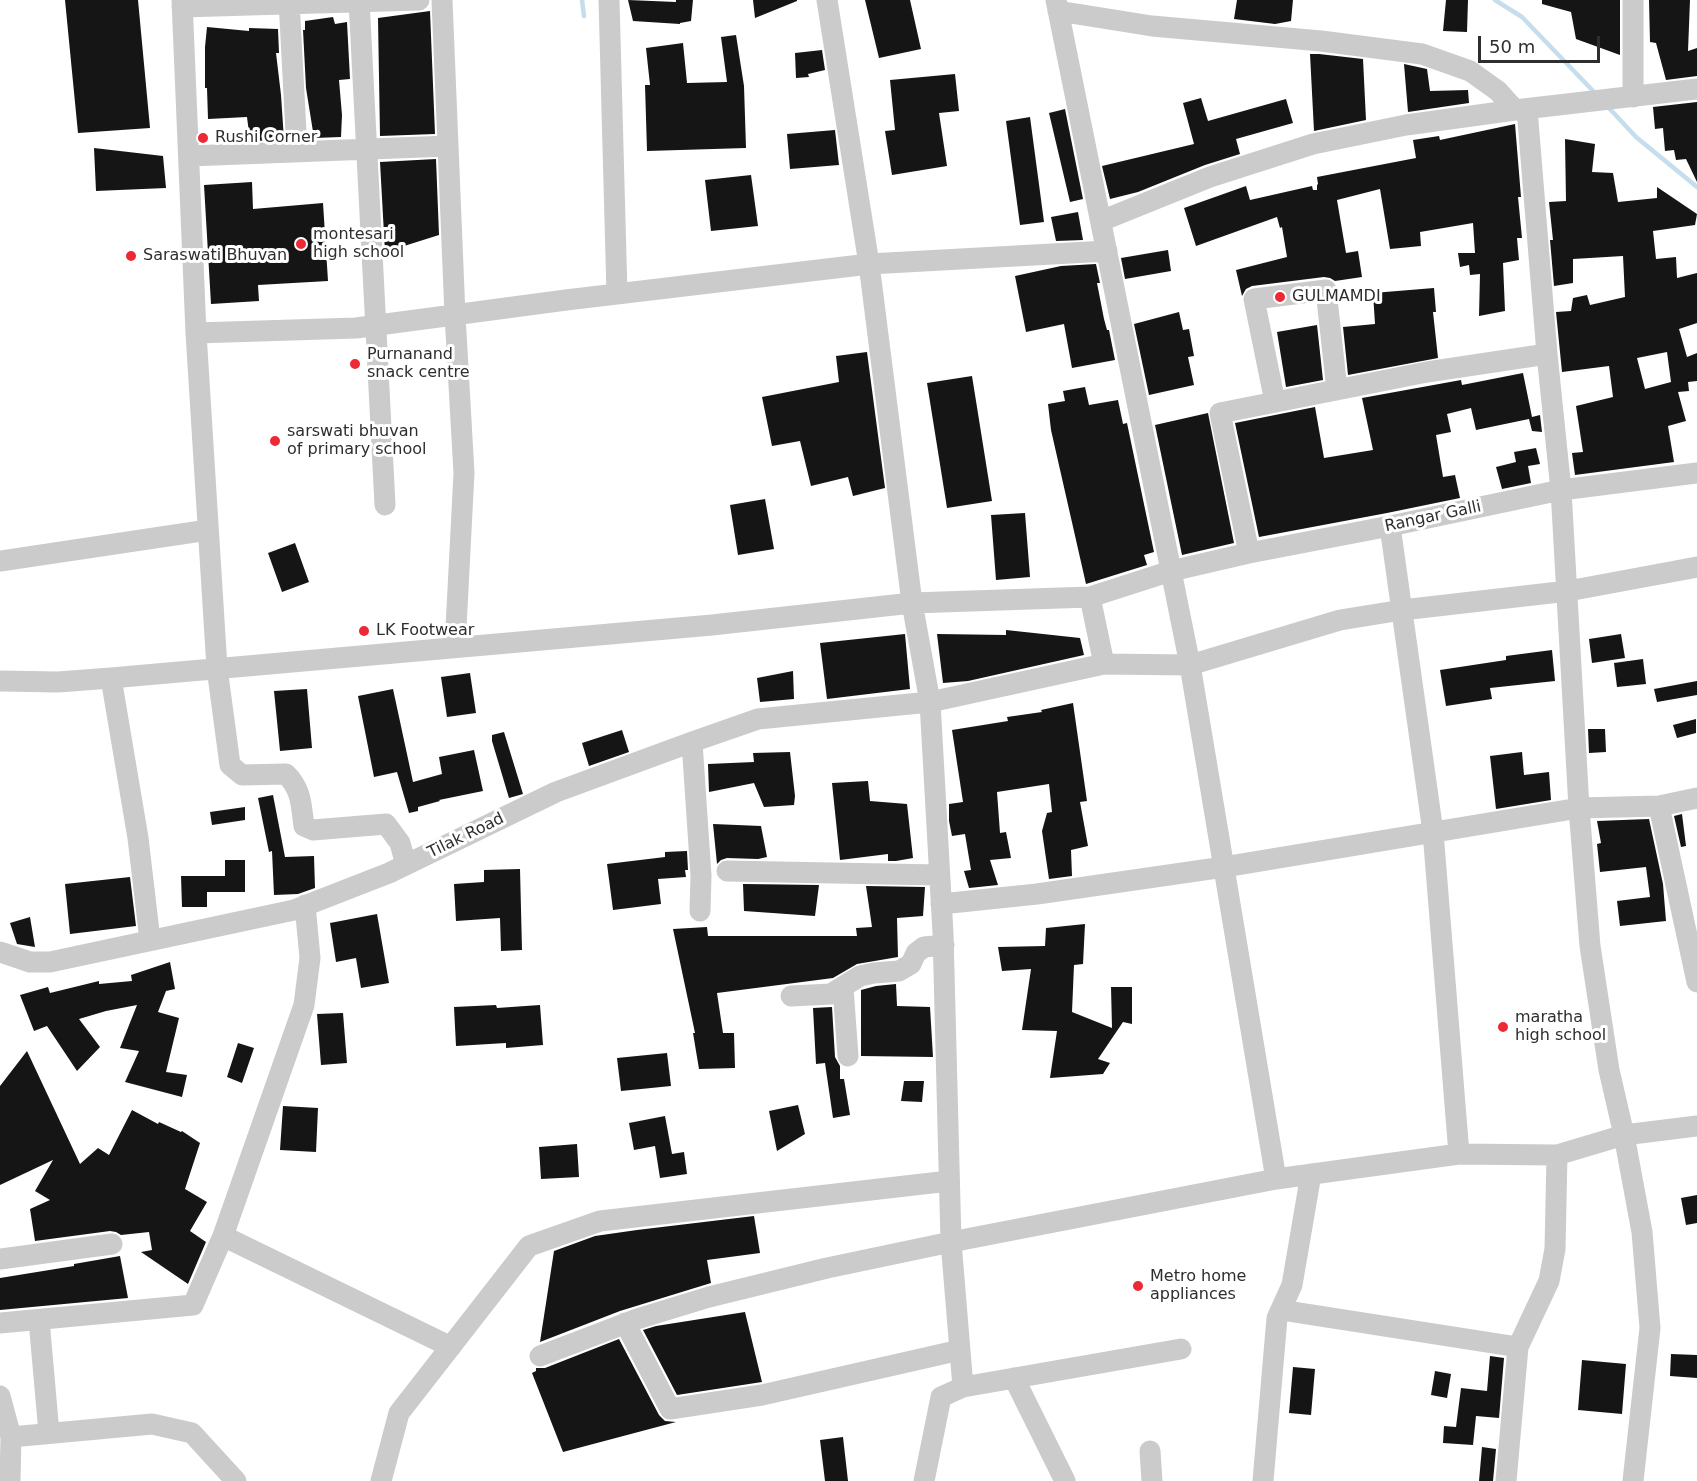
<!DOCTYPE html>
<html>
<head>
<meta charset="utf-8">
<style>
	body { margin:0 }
	#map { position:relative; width:1697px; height:1481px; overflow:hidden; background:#fff; font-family:"DejaVu Sans",sans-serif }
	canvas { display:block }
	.scale { position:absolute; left:1478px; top:36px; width:122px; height:27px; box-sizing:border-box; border:3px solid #2e2e2e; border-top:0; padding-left:8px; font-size:18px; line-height:21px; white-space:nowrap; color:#2e2e2e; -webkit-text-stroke:4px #fff; paint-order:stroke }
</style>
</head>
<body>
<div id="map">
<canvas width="1697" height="1481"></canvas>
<div class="scale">50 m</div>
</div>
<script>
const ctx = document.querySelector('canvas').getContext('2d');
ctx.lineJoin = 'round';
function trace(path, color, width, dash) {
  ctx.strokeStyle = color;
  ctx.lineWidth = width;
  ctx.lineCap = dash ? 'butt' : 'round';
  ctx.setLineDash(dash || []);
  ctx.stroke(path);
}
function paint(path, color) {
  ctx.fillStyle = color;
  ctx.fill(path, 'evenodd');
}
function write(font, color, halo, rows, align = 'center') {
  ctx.font = font + ' "DejaVu Sans",sans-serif';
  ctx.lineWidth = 6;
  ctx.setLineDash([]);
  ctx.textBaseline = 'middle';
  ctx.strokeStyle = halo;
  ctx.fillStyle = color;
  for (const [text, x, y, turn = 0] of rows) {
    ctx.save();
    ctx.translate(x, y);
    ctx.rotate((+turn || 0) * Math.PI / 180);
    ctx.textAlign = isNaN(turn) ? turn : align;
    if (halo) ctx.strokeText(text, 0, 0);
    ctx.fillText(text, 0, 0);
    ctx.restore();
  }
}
trace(new Path2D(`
	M582,0L584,16
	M1495,0L1522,17L1596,94
	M1608,107L1636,137L1697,187`), '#c6dded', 4.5);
paint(new Path2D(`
	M65,0H138L150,128L78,133Z
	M628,0L676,2V0H693L691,21L680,23V24L633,21Z
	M753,0H797V1L755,18Z
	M865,0H910L921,49L879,58Z
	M1237,0H1293L1291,21L1275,24L1234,19Z
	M1446,0H1468L1467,32L1443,31Z
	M1542,0H1620V55L1576,39L1571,12L1542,4Z
	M1649,0H1690L1688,51L1697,48V76L1666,80L1656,43L1650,42Z
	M430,11L435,134L380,136L378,18Z
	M333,17L335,24L347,22L350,79L339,80L342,115L341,137L314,138L306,88L303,30H305V21Z
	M207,27L249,31V28L278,29L279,53H276L281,95L284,140L250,141L247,117L208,119L207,88H205V47Z
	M736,35L744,86L746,148L647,151L645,85H650L646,48L683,43L687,83L727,82L721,37Z
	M822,50L825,70L808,74L809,77L796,78L795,53Z
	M1310,54H1319L1363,59L1366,120L1314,131Z
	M1404,64L1427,69L1430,91L1468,90L1469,103L1408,112Z
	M955,74L959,111L939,113L947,166L892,175L885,131L895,130L890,80Z
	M1201,98L1208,121L1286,99L1293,123L1236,139L1240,154L1205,165L1138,192L1110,199L1102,166L1194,144L1183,103Z
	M1697,102V182L1686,159L1676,160L1674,150L1665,151L1663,128L1655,129L1653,107Z
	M1065,109L1083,199L1070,202L1049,113Z
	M1030,117L1044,222L1020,225L1006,121Z
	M1515,124L1521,197H1518L1522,238H1517L1519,260L1503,263L1505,311L1479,316L1480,274L1470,275L1469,265L1460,267L1458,253H1475L1473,223L1420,232L1421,246L1390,249L1380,189L1337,200L1346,253L1358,251L1362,277L1335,281L1330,278L1324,277L1252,286L1246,289L1242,296L1236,270L1287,257L1282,227L1280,228L1277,217L1196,246L1184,208L1246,186L1250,200L1312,186L1313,190H1317V185L1318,184L1317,177L1416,158L1413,140L1439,136L1440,140Z
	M835,130L839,165L790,169L787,134Z
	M1565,139L1595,144L1592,172L1613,173L1618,202L1657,198V187L1697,214L1695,225L1653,231L1656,259L1676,257L1677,278L1697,273V323L1679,329L1687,357L1697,353V381L1688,382L1689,391L1678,392L1686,421L1668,426L1674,462L1575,475L1572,453L1583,452L1576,406L1613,397L1609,366L1562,372L1556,312L1571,311L1573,298L1587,295L1590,305L1625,297L1623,256L1573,259V283L1554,286L1550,240H1553L1549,202L1566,201ZM1667,352L1671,382L1645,389L1637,358Z
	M94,148L163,156L166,188L96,191Z
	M436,159L439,235L385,252L380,162Z
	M751,175L758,226L711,231L705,180Z
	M252,182L253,209L323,203L328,281L258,285L259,301L211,304L204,185Z
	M1078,212L1083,240L1056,241L1051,217Z
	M1168,250L1171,271L1125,279L1121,258Z
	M1096,264L1100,283H1097L1104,319L1107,330H1109L1115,360L1072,368L1064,324L1026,332L1015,276L1061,266Z
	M1434,288L1436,312H1433L1438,358L1348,375L1343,327L1375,324L1373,293Z
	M1179,312L1183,330L1189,329L1194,356L1188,357L1194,385L1149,395L1134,324Z
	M1317,325L1323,380L1286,387L1277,332Z
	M867,352L885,488L853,496L848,477L811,486L800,441L772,446L762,397L839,382L836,356Z
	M1523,373L1532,417L1540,415L1542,432L1532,431L1529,419L1476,430L1471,408L1447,414L1451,432L1436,435L1443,477L1455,475L1460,498L1387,513L1259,537L1235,423L1315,407L1324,458L1373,450L1362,398L1461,380L1462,385Z
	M972,376L992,501L947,508L927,383Z
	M1085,387L1089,405L1118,400L1123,424L1127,423L1154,552L1144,555L1147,565L1086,584L1051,430L1048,404L1065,401L1063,391Z
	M1208,413L1234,543L1182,555L1155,425Z
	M1536,448L1540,464L1528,466L1531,483L1502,489L1496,467L1516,462L1514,452Z
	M765,499L774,549L738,555L730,505Z
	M1025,513L1030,577L996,580L991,515Z
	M295,543L309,582L282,592L268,553Z
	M1006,630L1080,638L1084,655L968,681L943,683L937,634L1006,635Z
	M905,634L910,689L827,699L820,643Z
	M1621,634L1625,658L1592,663L1589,639Z
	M1552,650L1555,681L1490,688L1492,699L1446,706L1440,670L1506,660V656Z
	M1643,659L1646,684L1617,687L1614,663Z
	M793,671L794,699L760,702L757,678Z
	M470,673L476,713L447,717L441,677Z
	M1697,681V695L1657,702L1654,689Z
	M307,689L312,748L280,751L274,691Z
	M393,689L413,782L442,774L439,757L474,750L483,791L439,800L440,801L418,807V811L409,813L397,772L374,777L358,696Z
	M1073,703L1087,801L1080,802L1088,846L1071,850L1072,876L1049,879L1042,831L1047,813L1052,812L1049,784L997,792L1000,833L1006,832L1011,858L990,860L998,885L969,888L964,871L971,870L965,834L952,836L949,821V804L963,802L952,730L1008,721L1007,717L1042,712L1041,710Z
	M1696,719V733L1677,738L1673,725Z
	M1588,729H1605L1606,752L1589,753Z
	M622,730L629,752L589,766L582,743Z
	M504,732L523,794L509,798L492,741V735Z
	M790,752L795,796L794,805L764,807L754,783L709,792L708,764L754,762L753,753Z
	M1522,752L1524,775L1549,772L1551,800L1496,809L1490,756Z
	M868,781L870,801L907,804L913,858L896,861H888V854L840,860L832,783Z
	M273,795L285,857L314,856L315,888L298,894L274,895L272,851L269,852L258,798Z
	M245,807V820L212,825L210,812Z
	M1682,814L1686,846L1681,847L1674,816Z
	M1649,819L1663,884L1666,921L1620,926L1617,901L1650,897L1646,867L1600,872L1597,844L1601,843L1597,821Z
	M713,824L761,826L767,857L758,859L727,858L721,860L717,864Z
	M687,851L688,870H685L686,877L658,879L661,904L613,910L607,864L665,857V852Z
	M225,860H245V892H207V907H182L181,876H225Z
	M520,869L522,950L501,951L500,918L456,921L454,884L484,882V870Z
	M130,877L136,926L70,934L65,884Z
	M743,884L819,885L815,916L744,911Z
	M866,886L925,887L923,916L897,918L898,957L857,964L833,978L717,993L723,1033H734L735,1068L699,1069L693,1033H695L673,929L707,927L708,936H857L856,928L872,927Z
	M377,914L389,983L361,988L356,958L336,962L330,923Z
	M30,917L35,947L17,944L10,923Z
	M1085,924L1083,964L1074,965L1072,1012L1112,1028L1111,987H1132V1024L1123,1022L1098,1059L1110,1063L1103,1074L1050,1078L1057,1031L1022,1030L1031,969L1002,971L998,947L1045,946L1046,928Z
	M170,962L175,989L166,991L158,1012L179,1018L166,1072L187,1075L182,1097L125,1082L139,1051L120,1048L137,1005L106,1011L79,1019L100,1047L77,1071L47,1026L34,1031L20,995L48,987L50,993L99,981V984L132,981L131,975Z
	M896,984L897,1006L930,1007L933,1057L861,1056V990L876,986Z
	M496,1005L497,1008L540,1005L543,1045L506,1048V1043L456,1046L454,1007Z
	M832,1007L835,1057L840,1066V1079H844L850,1115L833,1118L825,1063L816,1064L813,1008Z
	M343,1013L347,1063L321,1065L317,1014Z
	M238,1043L254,1048L242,1083L227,1077Z
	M27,1051L80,1164L98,1148L109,1155L132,1110L158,1124L159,1122L181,1132L182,1131L200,1143L185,1189L207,1202L190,1231L206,1242L188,1284L141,1252L152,1250L149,1232L121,1235L116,1232L110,1231L35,1241L30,1209L50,1200L35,1191L53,1160L0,1185V1086Z
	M667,1053L671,1086L621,1091L617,1058Z
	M904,1081H924L922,1102L901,1101Z
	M798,1105L805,1134L777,1151L769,1111Z
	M283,1106L318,1108L316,1152L280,1150Z
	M665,1116L672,1154L684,1152L687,1174L660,1178L655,1146L634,1150L629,1123Z
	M577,1144L579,1177L541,1179L539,1147Z
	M1697,1195V1223L1686,1225L1681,1198Z
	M754,1216L760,1253L707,1260L711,1283L620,1311L540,1342L554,1251L595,1236L637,1230Z
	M120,1256L128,1298L0,1310V1278L74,1266V1264Z
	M745,1312L762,1382L677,1395L643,1330L656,1326Z
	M619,1339L659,1415L665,1421L676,1422L563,1452L532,1373L536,1371V1368H545Z
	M1671,1354L1697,1355V1378L1670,1376Z
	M1490,1356L1504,1358L1499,1418L1476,1416L1473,1445L1443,1443L1444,1426L1456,1427L1461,1388L1487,1391Z
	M1582,1360L1626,1364L1622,1414L1578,1410Z
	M1293,1367L1315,1369L1311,1415L1289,1413Z
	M1435,1371L1451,1374L1447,1398L1431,1395Z
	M843,1437L848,1481H825L820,1440Z
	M1482,1447L1496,1449L1493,1481H1479Z`), '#151515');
trace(new Path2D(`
	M182,0L196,333L217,668L230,765L242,775L286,774C302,790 301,805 304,826L313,830L386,824L400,843L406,865
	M289,0L297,151
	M359,0L385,505
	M442,0L455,315L464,473L455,647
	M609,0L617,294
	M827,0L869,264L912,603L930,702L943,933L951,1242L963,1387L941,1397L924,1481
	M1056,0L1190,665L1276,1179
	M1633,0V97
	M182,7L419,0
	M1058,11L1152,26L1321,41L1422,54L1470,71L1498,91L1515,110
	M1527,109L1547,354L1561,490L1579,808L1590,946L1609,1070L1624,1135L1642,1232L1650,1328L1633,1481
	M189,156L448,146
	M1101,221L1210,177L1313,144L1406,125L1515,110L1697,89
	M196,333L356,328L566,300L869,264L1107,251
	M1275,402L1254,299L1326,290L1337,390
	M1390,526L1433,832L1459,1154
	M1249,553L1220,413L1427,372L1547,354
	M0,561L208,530
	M1090,597L1104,664
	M111,678L138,838L150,940
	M0,681L58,682L111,678L712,625L912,603L1090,597L1171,571L1249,553L1390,526L1561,490L1697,473
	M692,742L701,876L700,911
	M1659,806L1697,982
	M727,871L939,875
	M941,904L1037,894L1224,867L1579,808L1659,806L1697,798
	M0,952L30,962H50L294,910L389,873L556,792L692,742L758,719L930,702L1104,664L1190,665L1340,620L1402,610L1568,591L1697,567
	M843,988L848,1056
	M791,996L831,994L860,976L874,973L899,971L911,964L916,953L924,947L944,945
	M223,1236L451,1347
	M0,1259L112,1244
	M1281,1310L1518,1347
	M39,1320L49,1433
	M0,1323L193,1305L223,1236L304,1005L310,958L305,905
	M625,1323L670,1409L762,1395L960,1350
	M540,1356L637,1319L709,1297L827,1268L951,1242L1276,1179L1459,1154L1557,1155L1624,1135L1697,1126
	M1014,1378L1065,1481
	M963,1387L1181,1349
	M0,1396L11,1437L152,1424L192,1433L236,1481
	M1150,1451L1152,1481
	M10,1481L11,1437
	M381,1481L399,1413L529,1246L600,1221L949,1181
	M1263,1481L1277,1318L1292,1285L1311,1174
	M1506,1481L1518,1347L1549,1281L1555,1249L1557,1155`), '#cbcbcb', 21);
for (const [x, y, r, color] of [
	[203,138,6,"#ec2935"],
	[301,244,6,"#ec2935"],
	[131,256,6,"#ec2935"],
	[1280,297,6,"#ec2935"],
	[355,364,6,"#ec2935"],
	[275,441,6,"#ec2935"],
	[364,631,6,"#ec2935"],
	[1503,1027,6,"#ec2935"],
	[1138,1286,6,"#ec2935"]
]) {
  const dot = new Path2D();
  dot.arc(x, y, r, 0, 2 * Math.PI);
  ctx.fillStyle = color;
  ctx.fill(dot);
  trace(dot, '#fff', 2);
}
write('16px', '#2e2e2e', '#fff', [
	["Rushi Corner",215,138],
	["montesari",313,235],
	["high school",313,253],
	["Saraswati Bhuvan",143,256],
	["GULMAMDI",1292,297],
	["Purnanand",367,355],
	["snack centre",367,373],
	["sarswati bhuvan",287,432],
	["of primary school",287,450],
	["LK Footwear",376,631],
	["maratha",1515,1018],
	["high school",1515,1036],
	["Metro home",1150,1277],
	["appliances",1150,1295]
], 'left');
write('16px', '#2e2e2e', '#fff', [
	["Rangar Galli",1433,517,-12],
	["Tilak Road",466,836,-26]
]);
</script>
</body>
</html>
